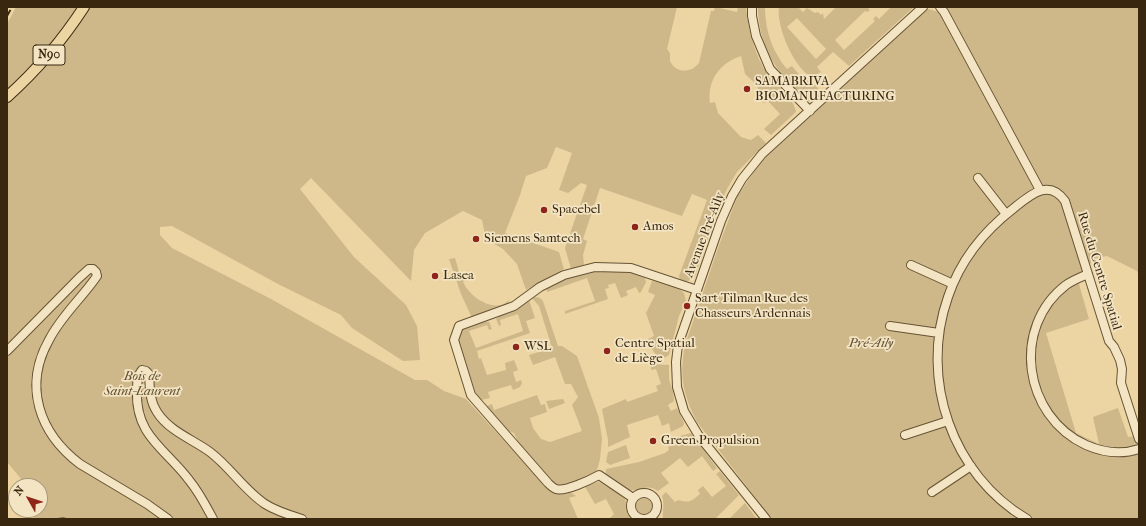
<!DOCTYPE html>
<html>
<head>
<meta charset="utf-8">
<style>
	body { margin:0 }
	#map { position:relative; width:1146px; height:526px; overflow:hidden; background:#ecd5a3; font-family:"IM FELL French Canon",serif }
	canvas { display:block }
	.frame { position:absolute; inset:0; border:8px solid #39280f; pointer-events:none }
	.north { position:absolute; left:8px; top:478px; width:40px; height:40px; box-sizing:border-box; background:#f3e4c3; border:1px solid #a9997b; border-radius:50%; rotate:309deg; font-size:11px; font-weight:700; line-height:16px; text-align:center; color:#39280f }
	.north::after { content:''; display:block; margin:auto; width:14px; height:18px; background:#8f2418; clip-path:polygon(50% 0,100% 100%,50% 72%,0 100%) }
</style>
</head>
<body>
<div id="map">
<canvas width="1146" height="526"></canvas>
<div class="frame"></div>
<div class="north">N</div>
</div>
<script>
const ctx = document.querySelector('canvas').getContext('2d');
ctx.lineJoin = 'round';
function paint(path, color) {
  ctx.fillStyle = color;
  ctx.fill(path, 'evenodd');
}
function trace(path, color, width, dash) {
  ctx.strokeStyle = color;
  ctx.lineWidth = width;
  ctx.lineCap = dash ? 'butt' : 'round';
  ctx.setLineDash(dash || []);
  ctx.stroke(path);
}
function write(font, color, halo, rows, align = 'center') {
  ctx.font = font + ' "IM FELL French Canon",serif';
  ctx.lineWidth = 3.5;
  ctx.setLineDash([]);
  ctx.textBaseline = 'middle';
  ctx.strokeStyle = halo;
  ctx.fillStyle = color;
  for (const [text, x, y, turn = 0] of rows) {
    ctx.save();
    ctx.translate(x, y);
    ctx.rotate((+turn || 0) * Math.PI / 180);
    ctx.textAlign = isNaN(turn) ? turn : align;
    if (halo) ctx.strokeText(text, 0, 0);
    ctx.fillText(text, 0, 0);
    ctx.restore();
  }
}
paint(new Path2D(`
	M16,7H677L667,49C668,51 670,52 670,54C670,56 670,59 670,61C676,74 691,73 699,63L711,11H714L715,7L737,12L738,7H746C749,32 754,54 768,75C777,87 793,96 796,112L771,135L764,129L780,114L768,101L764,103L759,98L760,96L757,85L745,74L741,56C720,63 707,80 710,103L715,102L718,113L741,137L751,140L758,135L766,143L737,172L727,189L720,204L695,276C690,281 681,286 679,276L707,200L692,194L682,216L600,188L583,239L587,241L583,255L584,265L571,269L565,248L587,185L581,183L568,193L559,190L572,153L556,147L547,168L526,176L520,195L505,233L559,252L564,269L526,290L517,264L503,249L486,239L482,220L463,211L425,233L414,250L411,281L311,178L300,189L354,257L406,305L417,326L420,360L403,361L352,328L341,315L278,284L172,226L160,227V235L172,248L271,299L415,380H427L444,391L466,399L548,489L556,493L570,492L576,496L569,498L578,519H33L35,514L36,510H40V486H27L7,462V24Z
	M758,7H765C765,23 769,42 778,56C780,61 784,65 787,69L792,66C796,71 799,75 804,78C813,84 814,82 820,91L819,96C814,100 808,103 802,99C800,98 798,94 796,92C785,79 773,65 767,49C761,36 758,21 758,7Z
	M779,7H798L803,12L807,8L815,13L818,12L821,15L823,13L824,19L836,7H869L868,8L870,10L867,12L865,11L835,40L844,50L875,21L873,19L876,16L879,19L891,7H914L849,66L833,52L817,67L821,72L812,77C794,69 776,26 779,7ZM797,18L826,49L816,59L787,27Z
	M944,7H1139V276L1137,271L1107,256L1093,259L1079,284L1089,319L1046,333L1076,433L1099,444L1093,417L1118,408L1128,437L1135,436L1139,453V519H772L697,422C683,394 679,376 685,345L718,248L737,197L749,179L762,161L928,9L939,12Z
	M455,258L461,278L467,276L469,279L463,282C469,295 486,308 501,305C504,304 507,302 509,300L508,305L472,318L461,294L449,259Z
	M601,271H627L645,278L646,282L641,292L639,293L636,287L626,291L628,295L621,298L615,283L608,285L609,288L605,289L608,299L565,314V311L595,301L587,278L547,292L546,287C566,277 579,273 601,271Z
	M652,281L676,286L684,293L686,301L679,316L669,355C665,359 661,357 656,355L652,349L648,339L654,336L646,313L655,295L648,292Z
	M536,297L540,298L543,301L558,346H562L577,356L599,418L602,439L600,459L598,467L596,472L592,476L563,486L557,485L529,457L518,442L514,433L506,430L486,409L487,406L492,404L494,410L537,395L541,405L545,404L547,412L530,418L533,428L541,439L550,442L582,431L572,405L578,397L571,384H565L555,357L533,365L529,355L552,348L539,306L532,298Z
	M529,300L535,318L526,321L530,333L477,351L479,359L481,358L487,375L506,370L505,363L514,360L518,370L513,372L516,382L521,380L522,383L520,387L513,390L511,385L488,392L490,398L481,400L477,396L474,388L458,341V337L463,328L484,321L489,322L492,329L489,330L487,325L469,331L476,348L523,331L518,314L500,320L501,325L499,326L496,319L499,316L515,311Z
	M651,364L669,365V379L673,392L674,401L668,405L671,411L677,408L684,423L683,426L671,432L669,423L662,426L658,415L627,425L630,437L608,447V440L602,409L626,399L627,402L658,391L656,386L661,384L656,369L651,370Z
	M563,399L565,403L549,409L546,401Z
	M691,433L717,468L713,471L702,456L688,467L680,458L661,473L669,483L658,491C647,483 642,491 631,490C625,490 610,480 607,476C605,473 606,473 606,469L639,462L665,453L669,450L668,447L675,444L673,438Z
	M626,445L630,458L610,465L606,462L608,452Z
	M720,471L739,495L715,519H663C662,510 665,505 662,496L666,492L675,502L678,500C691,503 690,502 700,494L698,490L703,486L712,497L726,486L716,474Z
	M598,482L601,483C607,487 625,495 626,502C627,509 625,511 630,517L629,519H609L614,514L606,499L595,504L585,487Z
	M636 506a8 8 0 1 1 16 0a8 8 0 1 1-16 0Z
	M745,503L757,519H729Z`), '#ceb88a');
trace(new Path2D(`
	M58,519L63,518L66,519`), '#806c4a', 2);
const minor = new Path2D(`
	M752,7V16L756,36L770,69L810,111
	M940,7L944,12L1040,190
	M978,178L1006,214
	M911,265L953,284
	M1088,274C1081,277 1073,280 1066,285C1011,327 1023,416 1086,445C1102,452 1121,455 1139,449
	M890,326L939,333
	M7,351L79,278L89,269H93L96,272L97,276C82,298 61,316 49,340C23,386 39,433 80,464L147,504L168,519
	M905,435L948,421
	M932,492L971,466
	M631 506a13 13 0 1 1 26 0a13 13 0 1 1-26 0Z
	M633,498L599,475C590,480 565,492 556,489C553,488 550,485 548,483L471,395L454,340L459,326L514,306L540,287L564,275L595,267L631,268L697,290
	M213,519C206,506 199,492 189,480C166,449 135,436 137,391C137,384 137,376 142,370L146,371L149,374C150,387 149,400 157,412C169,431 192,439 210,452C230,467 244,490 265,504C276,511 289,515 302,519
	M766,519L699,436L684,411L677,387L676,362L678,345L721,221L732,196L742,179L762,154L923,7
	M1027,519C952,475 919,379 948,297C960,261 984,231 1014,208C1030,195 1049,178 1065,201L1109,341L1114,347L1120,360L1122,369L1121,383L1139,439`);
const major = new Path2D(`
	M7,97C37,70 62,41 84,7`);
trace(minor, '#665334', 10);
trace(major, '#39280f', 12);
trace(minor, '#f3e4c3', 8);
trace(major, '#ecd5a3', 10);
trace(new Path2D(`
	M7,16L12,7`), '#39280f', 2, [7, 7]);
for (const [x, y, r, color] of [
	[747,89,4,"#8f2418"],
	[544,210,4,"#8f2418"],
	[635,227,4,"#8f2418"],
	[476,239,4,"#8f2418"],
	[435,276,4,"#8f2418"],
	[687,306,4,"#8f2418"],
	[516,347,4,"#8f2418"],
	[607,351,4,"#8f2418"],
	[653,441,4,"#8f2418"]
]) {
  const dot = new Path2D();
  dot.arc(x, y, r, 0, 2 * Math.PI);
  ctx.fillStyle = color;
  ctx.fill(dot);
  trace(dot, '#f3e4c3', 1.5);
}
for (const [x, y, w] of [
	[49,55,32]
]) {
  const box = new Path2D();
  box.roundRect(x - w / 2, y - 10, w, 20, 3);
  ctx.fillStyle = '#f3e4c3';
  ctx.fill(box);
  trace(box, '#39280f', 1);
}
write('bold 12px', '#39280f', null, [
	["N90",49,55]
]);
write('13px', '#39280f', '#f3e4c3', [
	["SAMABRIVA",755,82],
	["BIOMANUFACTURING",755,97],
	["Spacebel",552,210],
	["Amos",643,227],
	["Siemens Samtech",484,239],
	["Lasea",443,276],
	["Sart Tilman Rue des",695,299],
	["Chasseurs Ardennais",695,314],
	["Centre Spatial",615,344],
	["de Liège",615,359],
	["WSL",524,347],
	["Green Propulsion",661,441]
], 'left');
write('13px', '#39280f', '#f3e4c3', [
	["Avenue Pré-Aily",705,235,-69],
	["Rue du Centre Spatial",1099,271,73]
]);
write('italic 13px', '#5e4c2e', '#f3e4c3', [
	["Pré-Aily",871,344],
	["Bois de",142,377],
	["Saint-Laurent",142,392]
]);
</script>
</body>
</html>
